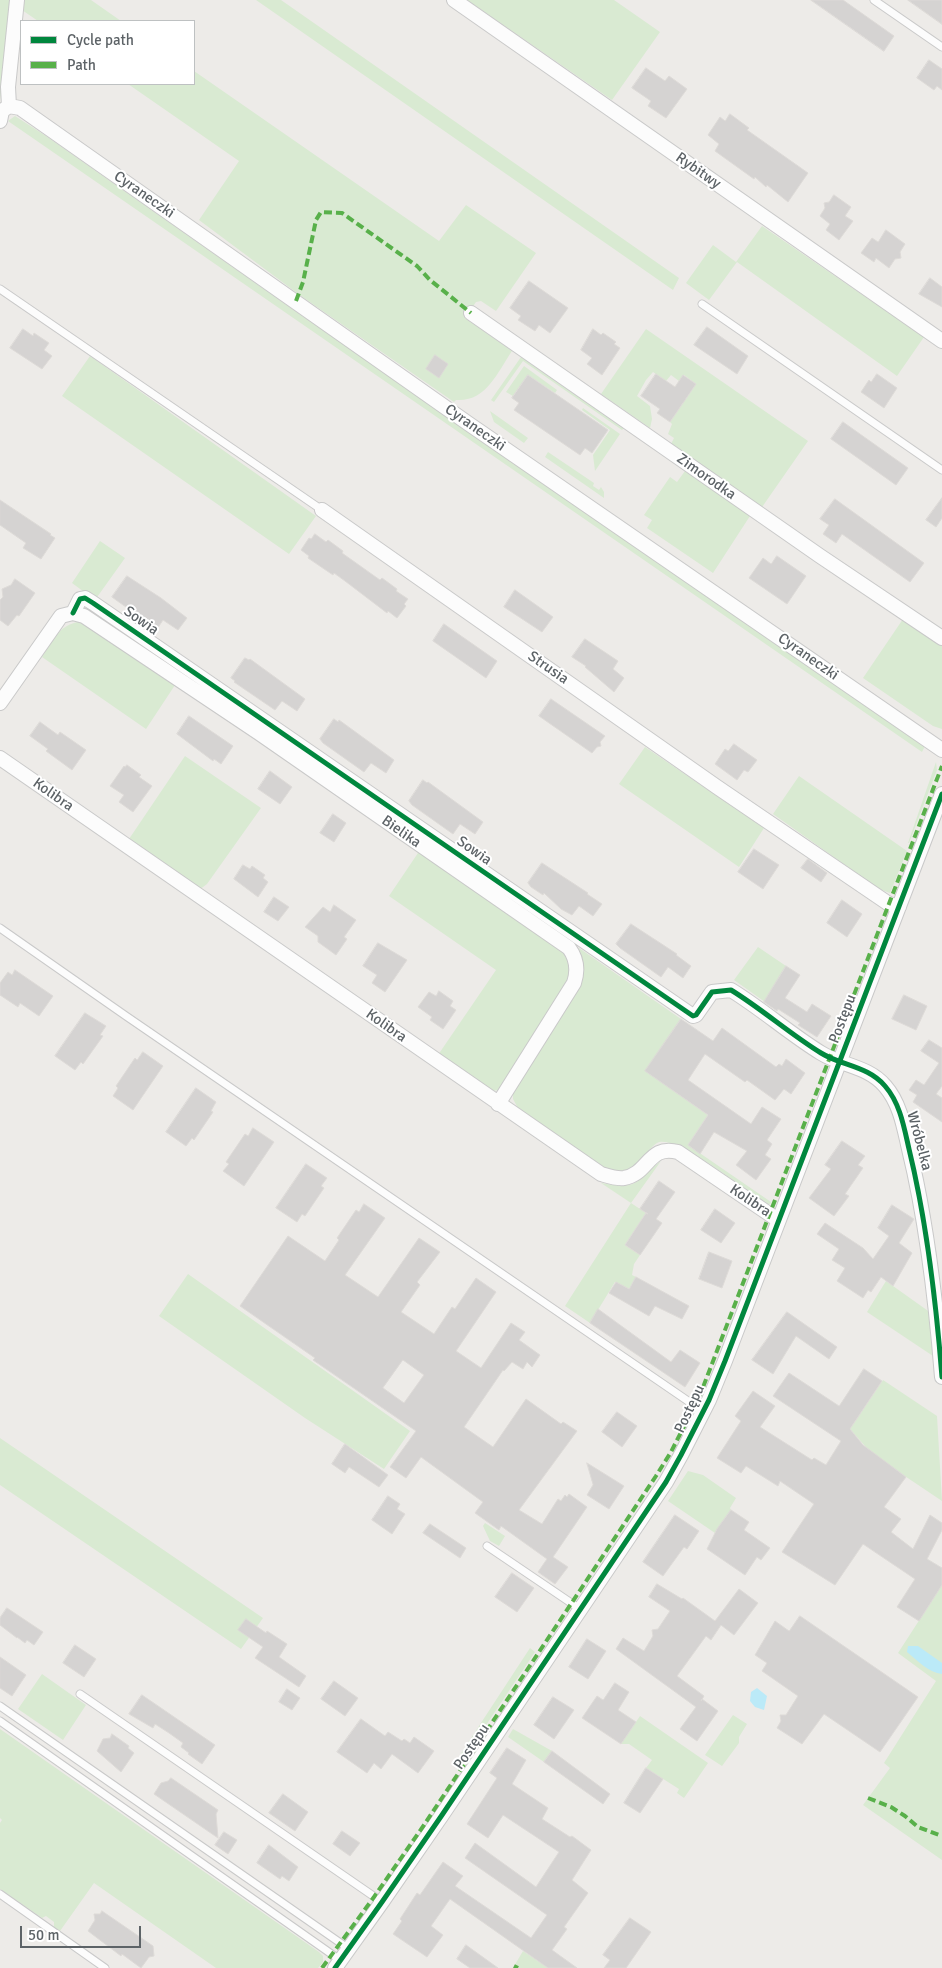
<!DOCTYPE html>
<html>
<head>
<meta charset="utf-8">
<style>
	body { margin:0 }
	#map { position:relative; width:942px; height:1968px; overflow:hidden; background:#edebe8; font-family:Signika,sans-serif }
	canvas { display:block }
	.legend { position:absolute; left:20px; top:20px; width:175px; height:65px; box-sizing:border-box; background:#fff; border:1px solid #bec1c2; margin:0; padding:6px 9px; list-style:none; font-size:15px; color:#5d6367 }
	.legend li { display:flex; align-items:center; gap:10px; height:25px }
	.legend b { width:25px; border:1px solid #bec1c2 }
	.scale { position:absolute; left:20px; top:1926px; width:121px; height:22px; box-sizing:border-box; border:2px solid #5d6367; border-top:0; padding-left:6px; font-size:15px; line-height:18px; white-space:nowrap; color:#5d6367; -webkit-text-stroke:4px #fff; paint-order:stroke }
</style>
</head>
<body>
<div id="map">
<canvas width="942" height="1968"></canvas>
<ul class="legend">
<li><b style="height:6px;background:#00873e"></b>Cycle path</li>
<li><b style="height:6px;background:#58b04a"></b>Path</li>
</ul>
<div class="scale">50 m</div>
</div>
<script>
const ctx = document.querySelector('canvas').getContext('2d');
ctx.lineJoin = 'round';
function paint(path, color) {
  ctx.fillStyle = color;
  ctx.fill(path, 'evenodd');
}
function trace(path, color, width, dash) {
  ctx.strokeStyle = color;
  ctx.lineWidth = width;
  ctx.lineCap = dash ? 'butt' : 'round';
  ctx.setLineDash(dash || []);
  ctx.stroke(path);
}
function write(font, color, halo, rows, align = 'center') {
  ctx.font = font + ' Signika,sans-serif';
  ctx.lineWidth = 4;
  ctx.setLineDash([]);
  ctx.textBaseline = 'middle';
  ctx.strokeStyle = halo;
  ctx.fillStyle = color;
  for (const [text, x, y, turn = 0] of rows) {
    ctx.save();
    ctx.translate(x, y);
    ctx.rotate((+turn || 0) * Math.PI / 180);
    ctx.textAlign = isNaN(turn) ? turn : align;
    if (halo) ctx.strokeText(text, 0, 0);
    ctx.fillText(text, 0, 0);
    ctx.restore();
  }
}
paint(new Path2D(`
	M0,0H14L0,100Z
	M23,0H91L121,21H38L22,10Z
	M256,0H281L679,278L673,290Z
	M467,0H614L660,32L612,100Z
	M194,71L439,241L466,205L536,253L496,311L481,301L476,302L465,318L512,351C497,373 486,402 456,400L454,402L301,296L199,220L239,161L128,84H194Z
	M15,116L46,136L301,315L925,746L922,752L8,121Z
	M762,226L924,337L897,376L737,262L709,300L686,283L713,245L736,262Z
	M646,329L808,441L760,510L673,448L671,444L674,438L668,434L672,424L670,422L683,403L682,401L684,398L686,399L696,384L684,375L679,381L671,375L666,381L653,372L646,380L637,396L650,406L652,419L650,428L601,394Z
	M90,356L316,516L289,554L62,396Z
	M521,357L624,428L622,430L523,361L494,402L491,400Z
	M524,366L557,390L555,393L528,375L513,396L506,392Z
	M583,408L620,434L595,471L593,455L610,430L582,410Z
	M490,411L528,438L524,443L494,422Z
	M548,452L594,483L593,486L599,490L601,487L604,492V498L545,457Z
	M685,471L750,516L713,573L647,528L652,520L644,515L670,477L677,482Z
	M100,541L125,558L95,600L72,583Z
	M903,619L942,645V729L933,726L863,678Z
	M85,621L177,682L146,729L42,657C55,638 59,623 85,621Z
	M645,747L764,828L739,867L619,784Z
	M185,756L261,808L207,884L199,890L127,842Z
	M936,762L937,770L909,843H908Z
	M799,776L907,851L890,893L879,889L773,814Z
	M420,850L564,952L569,964V977L559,1000L499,1090L491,1091L438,1055L496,970L389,896Z
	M758,947L786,966L765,1002L734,980Z
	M579,948L681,1019L646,1071L708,1115L688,1145L771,1202L770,1204H765C748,1192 675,1133 657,1143C653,1145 649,1151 646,1154C632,1170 624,1174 603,1169L519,1110L513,1099V1091L583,967Z
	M661,1161L631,1203L646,1213L625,1245L640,1255L634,1264L632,1275L636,1277L629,1289L615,1282L590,1323L565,1306L631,1203L601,1183C642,1190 632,1182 661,1161Z
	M188,1274L410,1431L384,1469L305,1418L159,1316Z
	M886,1281L931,1313L936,1358L867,1312Z
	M883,1380L937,1416L942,1501L872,1454L850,1429Z
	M0,1438L263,1618L241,1649L0,1485Z
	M688,1471L703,1475L736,1498L730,1508L731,1510L715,1533L668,1501Z
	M485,1523L505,1536L499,1546L490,1541L483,1526Z
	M942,1585V1860L863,1805L890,1768L884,1763L936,1681L898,1653Z
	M530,1648L535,1652L464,1758L460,1755Z
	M42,1674L86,1705L63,1740L18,1709Z
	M733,1715L747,1724L739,1737V1743L722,1766L705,1755Z
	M640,1716L708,1763L684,1798L677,1793L679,1789L646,1768L652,1760L629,1744H621Z
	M0,1729L319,1952L323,1956V1962L318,1968H216L94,1883L60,1931L54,1927V1922L46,1916L42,1918L0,1889V1823L2,1820L0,1818Z
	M513,1729L552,1751L544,1762L508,1737Z
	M523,1951L548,1968H513Z`), '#d9ead2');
paint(new Path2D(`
	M908,1646H918L942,1663V1674C929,1673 917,1660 907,1652Z
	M757,1688L767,1696L764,1710L755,1707L750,1701L751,1692Z`), '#bbeaf8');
const building = new Path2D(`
	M811,0H843L894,36L884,51Z
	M908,0H942V24Z
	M929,60L942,69V90L937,86L934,90L917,78Z
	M646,68L665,81L669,76L687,89L666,118L648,106L651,101L632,88Z
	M730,114L749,128L747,130L808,173L788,202L767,185L766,187L755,177L754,179L715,151L719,144L708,135L720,117L725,121Z
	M834,195L851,207L845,216L853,221L839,240L826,230L830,224L820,216L825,208L824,203L829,202Z
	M886,230L905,244L900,252L901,258L895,259L889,268L876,258L874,262L861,253L872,238L878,242Z
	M930,278L942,287V307L919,294Z
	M529,281L568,308L550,333L539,325L535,331L518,320L521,316L510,308Z
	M707,327L748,356L737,374L694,345Z
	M23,329L33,336L34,333L49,343L44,350L52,356L42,369L10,348Z
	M593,329L601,335L603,333L616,342L614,344L620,348L602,375L587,364L592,358L581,350Z
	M435,355L448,364L439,378L426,369Z
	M656,374L675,387L683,375L696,384L670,422L657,413L660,409L641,396Z
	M877,374L897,388L884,408L861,392L869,380L871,382Z
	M528,375L608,430L592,453L585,448L580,455L514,410L519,403L512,398Z
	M843,422L908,468L896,485L831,439Z
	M942,498V518L936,527L926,520Z
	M835,499L924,563L910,582L842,534L836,543L823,534L829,525L820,519Z
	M0,500L51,534L50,535L55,538L41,559L23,548L26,543L0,525Z
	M315,534L326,542L328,540L343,551L342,553L380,580L382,578L397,589L396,591L408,599L404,604L406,606L397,618L388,611L387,613L345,581L334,573L333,575L308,558L309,556L301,550L309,538L311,539Z
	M777,556L806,576L787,604L749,578L763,558L771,564Z
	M127,576L161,598L187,618L178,630L163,620L157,629L116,600L112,597Z
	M15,579L35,593L19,616L17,615L8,626L0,620V600L3,597L2,589L11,585Z
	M515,590L553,617L542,632L504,607Z
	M444,624L497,661L486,678L433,641Z
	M585,639L618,661L613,669L624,678L614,692L585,667L586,666L572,657Z
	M245,658L249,660L250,659L305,699L297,711L282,701L275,710L234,682L235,681L231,678Z
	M551,699L605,736L600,742L601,746L597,747L592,753L539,716Z
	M189,716L233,746L221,764L214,759L213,761L177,734Z
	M334,719L338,722L339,720L394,760L386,773L371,763L364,772L323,743L320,739Z
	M40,722L58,735L60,732L86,750L72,770L46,751L48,749L30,736Z
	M734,744L757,760L748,772L744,770L737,780L715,764L725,749L728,751Z
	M127,765L141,775L139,777L152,786L133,812L119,802L124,795L110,786L124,766L125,767Z
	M270,771L292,787L280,804L258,789Z
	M423,780L427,783L428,782L483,822L475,834L460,824L453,834L412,805L409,801Z
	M333,814L346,823L334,842L320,833Z
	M754,849L779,865L763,889L738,872Z
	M808,859L827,873L821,882L801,868Z
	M542,863L588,893L587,894L602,904L593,916L579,906L572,915L561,909L544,893L543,895L531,887L528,883Z
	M243,865L250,869L252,866L265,875L263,878L268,882L258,897L234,879Z
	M274,897L289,907L278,921L264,912Z
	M842,900L862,914L847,937L827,923Z
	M334,905L356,920L344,937L347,939L336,955L318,942V936L305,927L323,907L330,912Z
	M631,924L677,954L676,955L691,966L683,978L668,967L661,977L620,948L616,944Z
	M378,943L407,960L385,992L372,983L377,975L363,966Z
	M786,966L800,975L785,998L807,1012L812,1004L831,1016L817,1037L798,1025L800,1023L778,1009L777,1011L764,1002Z
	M15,970L53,996L39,1016L20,1003L18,1007L0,995V983L8,972L12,975Z
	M439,991L453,1001L450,1006L456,1010L443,1029L430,1020L432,1017L418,1007L429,992L436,996Z
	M904,995L927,1006L916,1030L892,1019Z
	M85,1013L106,1026L100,1035L103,1036L83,1064L81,1062L75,1070L55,1056Z
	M681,1019L713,1041L722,1028L776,1067L779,1064L782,1066L786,1059L805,1073L791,1094L784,1089L775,1100L747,1080L745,1082L705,1054L688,1080L751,1124L762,1107L781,1119L767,1140L772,1144L765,1155L771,1159L756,1180L736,1165L747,1151L714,1132L700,1154L688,1145L708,1115L645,1071Z
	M929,1040L942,1048V1086L936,1094L942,1098V1122L913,1102L917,1095L909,1090L916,1080L924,1085L939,1063L921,1051Z
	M143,1052L163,1066L133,1110L113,1096L118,1088L116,1086L135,1058L137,1060Z
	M196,1088L216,1102L211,1111L213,1112L194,1140L192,1138L186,1146L166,1132Z
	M253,1128L274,1142L244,1186L223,1171L229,1164L226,1162L245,1134L248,1136Z
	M842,1141L865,1156L858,1165L863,1168L845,1194L849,1196L834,1216L809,1198L831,1169L825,1165Z
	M306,1164L327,1178L321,1186L324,1188L305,1216L302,1214L297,1222L276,1208Z
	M659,1181L675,1192L656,1219L662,1223L640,1255L625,1245L646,1213L648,1214L640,1209Z
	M364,1204L385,1218L345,1275L378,1297L419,1238L440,1252L417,1282L420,1285L401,1312L434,1334L452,1307L455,1309L476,1278L496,1292L456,1351L481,1368L511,1323L525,1332L519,1340L540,1355L532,1367L527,1362L523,1369L512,1362L504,1371L503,1370L464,1427L493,1447L526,1399L561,1424L563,1422L577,1431L519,1510L542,1524L558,1499L561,1501L565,1495L567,1497L569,1494L587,1507L553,1557L568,1567L555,1584L538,1572L547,1559L501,1526L499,1530L475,1513L483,1502L421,1457L406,1478L390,1467L416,1431L313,1360L315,1358L240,1306L288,1236L325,1261L339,1240L337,1238L356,1210L359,1212ZM403,1360L424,1375L404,1403L383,1388Z
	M892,1205L914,1219L899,1243L912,1253L893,1286L881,1277L871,1292L868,1290L863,1298L837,1281L845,1268L832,1260L839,1249L817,1234L825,1223L863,1248L873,1259L889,1236L878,1228Z
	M715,1209L735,1223L721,1243L701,1230Z
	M709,1252L732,1261L722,1288L699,1279Z
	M636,1277L689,1306L682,1319L655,1306L649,1316L609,1293L616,1282L629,1289Z
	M598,1309L671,1362L680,1350L700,1363L685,1387L590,1323Z
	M787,1312L837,1347L829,1359L796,1336L773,1374L752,1360Z
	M864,1369L882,1381L850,1429L863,1445L906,1477L884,1507L901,1519L891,1532L913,1549L930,1515L942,1523V1530L927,1559L942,1568V1585L919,1621L897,1607L915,1579L863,1544L835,1585L782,1552L814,1504L780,1481L778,1486L746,1466L741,1473L717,1458L741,1421L735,1416L753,1391L775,1406L760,1427L812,1460L814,1458L826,1465L841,1441L773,1396L789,1373L839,1406Z
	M617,1412L637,1426L622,1447L602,1432Z
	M345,1444L388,1475L379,1487L349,1467L345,1473L332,1464Z
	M587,1463L624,1486L609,1509L587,1495L593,1485Z
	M388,1496L400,1504L397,1509L405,1514L392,1534L372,1520Z
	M731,1510L749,1522L744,1530L770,1548L761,1560L757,1557L745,1575L707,1549L717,1529Z
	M675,1515L699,1531L687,1549L684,1547L663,1576L643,1562Z
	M430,1524L466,1548L460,1558L423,1533Z
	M512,1573L534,1588L517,1612L495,1597Z
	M657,1584L682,1599L683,1598L715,1621L739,1589L758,1603L734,1635L721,1625L711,1640L706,1636L677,1676L704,1696L701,1701L702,1699L718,1711L697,1741L680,1729L696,1707L616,1649L623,1638L644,1651L653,1636L652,1630L658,1629L670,1611L649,1597Z
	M7,1608L43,1632L34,1645L27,1640L25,1643L17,1637V1638L0,1625V1618Z
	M800,1616L918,1697L880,1752L824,1714L802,1744L777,1728L781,1721L780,1715H786L798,1696L762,1671L767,1663L755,1655L775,1621L789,1631Z
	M246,1619L266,1633L267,1631L287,1644L279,1657L306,1676L299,1687L255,1658L263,1647L238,1630Z
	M587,1639L606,1651L588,1679L569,1667Z
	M75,1645L96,1659L84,1677L63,1663Z
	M0,1657L26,1675L12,1696L0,1688Z
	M334,1681L358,1698L345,1716L321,1699Z
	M615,1683L629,1692L618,1710L636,1722L621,1744L582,1718L597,1696L603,1700Z
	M287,1689L300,1698L292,1710L279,1702Z
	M142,1695L215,1745L202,1764L188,1754L189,1753L181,1747L183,1743L169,1733L155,1724L153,1728L129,1714Z
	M553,1697L574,1710L554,1739L534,1725Z
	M361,1719L385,1736L388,1732L402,1741L404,1739L410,1743L414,1737L434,1751L418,1773L392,1754L381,1769L374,1763L367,1773L337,1752Z
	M112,1734L129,1746L128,1748L134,1753L121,1772L97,1751L103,1739L110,1738Z
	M507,1748L526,1760L512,1784L548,1808L542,1819L570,1837L572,1836L591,1850L572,1880L588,1893L564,1927L567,1929L552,1950L577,1968H548L450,1899L431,1926L443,1935L427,1957L393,1934L402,1921L400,1919L417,1893L420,1895L443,1862L463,1876L455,1886L531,1938L547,1915L465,1858L475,1843L536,1887L559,1852L503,1815L488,1838L467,1824L497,1778L490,1773Z
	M552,1751L610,1794L603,1804L544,1762Z
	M646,1768L663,1779L640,1813L624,1803Z
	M171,1778L218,1810L216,1814L218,1838L154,1794L161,1783L168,1781Z
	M283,1794L308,1812L295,1831L269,1813Z
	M342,1831L360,1843L350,1856L333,1844Z
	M224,1832L237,1840L228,1854L215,1845Z
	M269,1845L298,1867L289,1881L282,1876L280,1879L257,1863Z
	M102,1911L153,1946L154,1956L149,1957L141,1968L122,1954L121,1956L88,1931L95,1920L94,1914H100Z
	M630,1918L651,1932L626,1968H604L610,1960L603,1955Z
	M466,1945L498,1968H470L457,1959Z`);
paint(building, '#d5d3d2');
trace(building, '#dddad7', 1);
const lane = new Path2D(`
	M874,0L942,47
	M0,289L322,510
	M702,304L942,470
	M0,928L126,1016L704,1412
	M487,1546L580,1609
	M80,1694L382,1902
	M0,1706L349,1949
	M0,1721L340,1960
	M0,1894L105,1968`);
const street = new Path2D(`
	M454,0L942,341
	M9,106L20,108L469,424L942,750
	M9,106L8,87L17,0
	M0,121L2,111L9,106
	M471,313L820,556L942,638
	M322,510L717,787L889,904L899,907
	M73,613L80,599L85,598L93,603L693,1016L696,1015L712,992L731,990C762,1009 790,1034 821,1053C842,1066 868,1066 885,1086C900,1103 904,1127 909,1149C927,1223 936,1301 942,1377
	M0,703L61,616L73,613L84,616L259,733L569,948C577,959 578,971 574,983L498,1104
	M0,758L601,1174C608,1176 616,1179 624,1178C649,1174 648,1144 678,1152L778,1220
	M335,1968L382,1902L442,1815L666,1482L681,1455L709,1400L725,1361L942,794`);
trace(lane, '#c9c9c9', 9);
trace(street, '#c9c9c9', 16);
trace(lane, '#fcfcfc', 7);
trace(street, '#fcfcfc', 14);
trace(new Path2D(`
	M296,301L303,282L316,220L321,212L342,213L417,266L430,280L471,313
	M868,1798L891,1807L905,1816L918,1827L942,1836
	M514,1966L518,1968
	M322,1968L374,1897L424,1825L656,1476L671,1452L700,1395L942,766`), '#58b04a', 4, [8, 4]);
trace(new Path2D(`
	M73,613L80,599L85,598L93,603L693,1016L696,1015L712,992L731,990C762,1009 790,1034 821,1053C842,1066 868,1066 885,1086C900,1103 904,1127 909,1149C927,1223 936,1301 942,1377
	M335,1968L382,1902L442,1815L666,1482L681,1455L709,1400L725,1361L942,794`), '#00873e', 5);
write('15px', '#5d6367', '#fff', [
	["Rybitwy",698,171,35],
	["Cyraneczki",144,195,35],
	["Cyraneczki",475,428,35],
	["Zimorodka",706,477,35],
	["Sowia",141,621,35],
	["Cyraneczki",808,657,35],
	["Strusia",548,668,35],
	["Kolibra",53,795,35],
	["Bielika",401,832,35],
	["Sowia",474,851,35],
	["Postępu",843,1019,-69],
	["Kolibra",386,1026,35],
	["Wróbelka",919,1141,75],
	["Kolibra",750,1201,34],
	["Postępu",690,1409,-65],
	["Postępu",472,1747,-56]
]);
</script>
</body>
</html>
